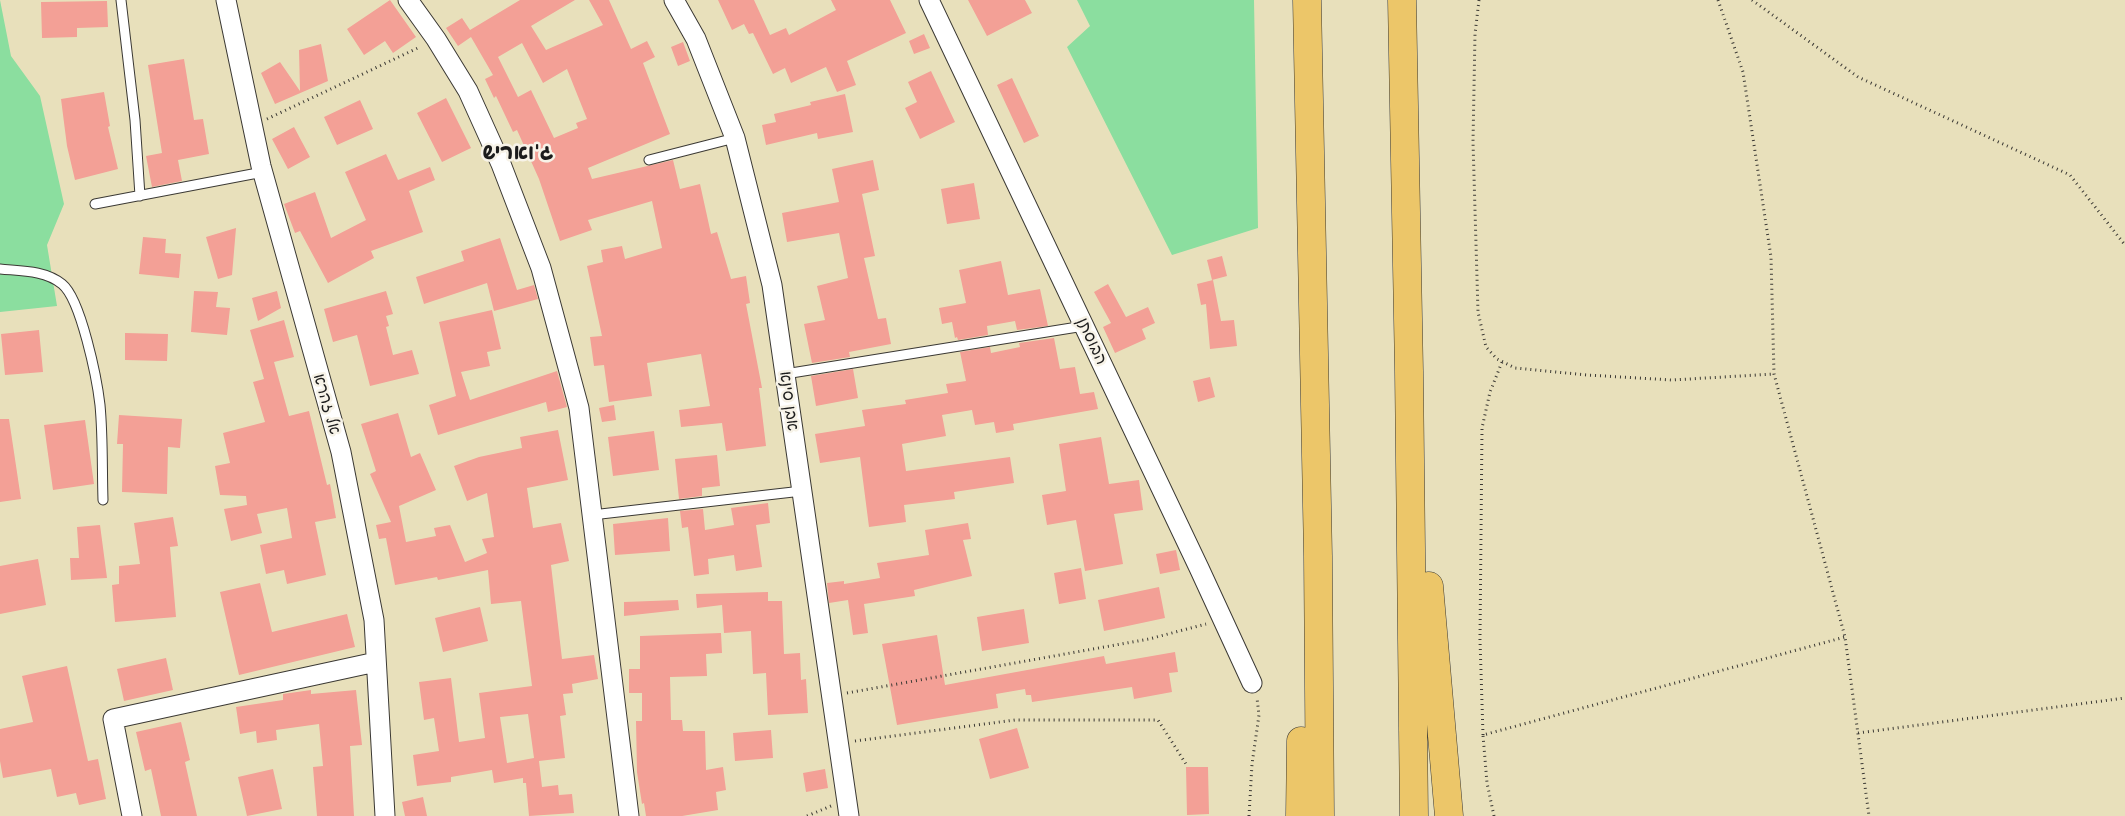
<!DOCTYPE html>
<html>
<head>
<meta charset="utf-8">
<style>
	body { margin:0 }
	canvas { display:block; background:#e8e0bb }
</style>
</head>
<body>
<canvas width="2125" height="816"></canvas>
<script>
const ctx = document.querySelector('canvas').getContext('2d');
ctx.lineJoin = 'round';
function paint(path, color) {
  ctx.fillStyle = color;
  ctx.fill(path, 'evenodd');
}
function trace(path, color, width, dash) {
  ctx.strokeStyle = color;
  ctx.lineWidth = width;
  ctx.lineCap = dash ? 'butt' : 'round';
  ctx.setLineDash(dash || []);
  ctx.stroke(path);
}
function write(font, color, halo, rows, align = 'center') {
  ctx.font = font + ' Mali,"Playpen Sans Hebrew",sans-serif';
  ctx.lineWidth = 5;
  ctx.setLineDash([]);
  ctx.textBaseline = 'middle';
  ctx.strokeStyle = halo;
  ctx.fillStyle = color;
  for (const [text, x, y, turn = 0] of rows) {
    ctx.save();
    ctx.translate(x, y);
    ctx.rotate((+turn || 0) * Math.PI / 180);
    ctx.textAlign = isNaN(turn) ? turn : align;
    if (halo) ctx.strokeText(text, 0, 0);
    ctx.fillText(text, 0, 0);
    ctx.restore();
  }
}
paint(new Path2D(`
	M0,0L11,56L40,96L64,204L47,245L57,306L0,312Z
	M1077,0H1254L1258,228L1172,255L1067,47L1090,26Z`), '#8bde9f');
paint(new Path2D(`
	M390,0L416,37L393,53L385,41L364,55L347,29Z
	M520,0H575L531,26L546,50L603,25L589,0H609L631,49L647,41L655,57L643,63L670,134L588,168L592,179L673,160L680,189L700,184L711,234L717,232L731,279L746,276L750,303L746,304L762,388H759L766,446L726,451L722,423L681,427L679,410L710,406L701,354L647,363L652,396L609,402L604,365L594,366L590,337L602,336L587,266L603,262L601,250L622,246L625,259L662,248L652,201L588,220L592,230L560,241L539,179L517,130L513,132L496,96L494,98L485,79L493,75L471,37L458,46L446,28L462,18L470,30ZM522,43L543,83L567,69L587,119L576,123L578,128L554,138L531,90L518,97L498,57Z
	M718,0H754L770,35L786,28L789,35L836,10L831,0H890L906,33L847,61L856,85L837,92L826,67L791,83L785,68L773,74L753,33L749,34L744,24L732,30Z
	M968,0H1025L1032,13L987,36Z
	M107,1L108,27L77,28V37L42,38L41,2Z
	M924,34L930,48L914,54L909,41Z
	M683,42L690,61L678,66L671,47Z
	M321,44L328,81L275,104L261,73L280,62L300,91L299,50Z
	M184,59L194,120L203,119L209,154L178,160L182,181L152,187L146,156L162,153L148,65Z
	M931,71L955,122L920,139L905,108L917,102L908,82Z
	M1012,78L1039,136L1024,143L997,85Z
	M104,92L110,126L108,127L118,169L75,180L67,146L61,99Z
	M845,94L853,132L818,139L817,133L766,145L762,125L776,122L774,114L811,105L810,102Z
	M446,98L471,148L442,162L417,113Z
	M360,100L373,129L337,145L324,117Z
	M294,127L310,157L288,169L272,139Z
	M386,154L398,180L430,167L435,180L409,191L423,232L371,251L374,258L328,283L300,231L295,233L284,204L315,192L331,238L366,220L345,172Z
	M873,160L879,190L862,194L875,256L864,258L878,319L886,318L891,344L849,352L850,357L812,363L804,324L825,320L817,286L848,278L839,233L787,242L782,213L839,202L832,169Z
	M974,183L980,219L947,224L941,189Z
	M236,228L232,275L218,279L206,237Z
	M143,237L166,239L165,253L181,254L179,278L139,274Z
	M500,238L517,290L534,285L538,299L494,311L487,283L424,304L416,277L464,261L461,251Z
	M1222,256L1227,276L1212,280L1207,260Z
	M1001,261L1008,295L1040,289L1048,326L1017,330L1015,321L987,326L988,335L958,340L957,337L955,338L952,322L942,324L939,308L966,303L959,270Z
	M1213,280L1221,321L1234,320L1237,346L1210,349L1206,304L1201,305L1197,284Z
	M1108,284L1126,317L1148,307L1155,323L1142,329L1146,339L1115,353L1103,327L1111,323L1094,292Z
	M194,291L218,292L216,307L230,308L227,335L191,332Z
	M277,291L281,308L258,321L252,298Z
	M386,291L393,314L386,316L389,326L386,327L393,355L412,350L419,374L370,386L357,335L333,342L324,309Z
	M492,310L501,349L487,352L490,366L461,372L470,400L557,371L567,407L548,412L546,402L438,435L429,405L456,396L439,322Z
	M284,320L294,357L274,362L289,416L309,411L327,485L330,484L336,518L315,522L326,575L287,584L284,570L266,574L260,545L292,538L287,508L257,514L262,533L231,541L224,509L247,505L246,496L220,495L215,466L230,463L223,433L265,422L253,382L264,379L250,330Z
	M39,330L43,372L5,375L1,334Z
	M125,333L168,334L167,361L125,360Z
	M1054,338L1060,369L1075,367L1080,394L1094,392L1098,409L1013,424L1014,430L996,433L994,422L975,425L972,410L942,415L946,436L902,444L906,471L1010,457L1014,483L954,492L955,499L904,505L906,522L869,527L860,457L820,463L815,434L865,426L862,410L906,404L905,400L948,393L946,384L966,381L960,352L990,347L991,353L1020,347L1019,343Z
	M853,369L858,398L816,406L811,376Z
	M1210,377L1215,397L1198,402L1193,381Z
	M614,405L616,420L602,422L599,408Z
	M398,413L411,457L420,453L436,490L399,506L406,542L436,536L434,528L450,525L465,562L487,553L482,539L494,537L487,493L467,501L454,466L479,457L522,448L520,437L558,430L568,480L527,488L533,528L561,523L569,561L551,565L562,659L594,655L598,679L572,684L573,693L563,694L566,715L560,716L565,758L539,761L542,787L558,785L559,795L572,794L574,813L529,816L526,783H523V778L494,783L492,770L451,777V782L417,786L413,755L439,751L434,718L424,720L419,682L451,678L459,742L485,738L479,693L532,686L521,601L491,604L488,570L438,580L437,577L395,585L386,538L379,539L376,525L391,522L370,474L376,471L361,424ZM528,714L534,758L507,763L500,717Z
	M119,415L182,419L180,448L168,447L167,494L122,492L123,444H117Z
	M0,419H9L21,499L0,502Z
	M85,420L94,484L53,490L44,425Z
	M654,431L659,470L613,476L608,437Z
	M1101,437L1109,484L1139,480L1143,510L1114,514L1123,564L1085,571L1076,520L1047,525L1042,495L1066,491L1059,444Z
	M717,455L720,486L702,488V496L679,499L675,459Z
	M768,503L770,523L756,525L762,567L736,571L734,555L708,559L709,574L694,576L688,527L682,528L680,511L703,509L705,530L734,525L731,508Z
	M173,517L178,546L170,547L176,617L115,622L112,585L119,584V566L140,564L134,523Z
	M668,518L670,551L615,555L613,524Z
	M968,523L971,539L963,540L972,576L914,590L915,596L864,604L868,633L853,635L848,600L829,603L827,583L844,581V584L880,578L877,563L929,555L925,530Z
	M100,525L107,578L71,580L70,558H79L77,527Z
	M1176,550L1180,570L1160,574L1156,554Z
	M38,559L46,605L0,614V566Z
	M1081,568L1086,599L1059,604L1054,573Z
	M260,583L272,632L347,614L355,647L239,675L220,592Z
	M1159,587L1165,618L1104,631L1098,600Z
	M768,592V601H782L784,654L800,653L801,680L806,679L808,713L768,715L766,673L753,674L751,631L724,633L722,605L697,608L696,594Z
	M678,600L679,610L624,616V602Z
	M480,607L488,641L443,652L435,618Z
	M1024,609L1029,643L982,651L977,617Z
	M721,633L722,653L706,654L707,676L670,677L671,720H682L683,731H705L706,770L723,767L726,790L716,792L718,810L682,816H646L644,803L642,804L637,772L636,721H642V693H629V669H640V636Z
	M937,635L945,685L1104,656L1106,664L1175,652L1178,672L1169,673L1172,692L1134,699L1132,687L1032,702L1031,695H1026L1025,689L996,694L998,708L897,725L882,644Z
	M166,658L173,690L124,701L117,669Z
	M67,666L88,761L98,759L106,799L79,805L76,793L57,797L51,769L3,778L0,761V729L33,722L22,676Z
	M311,690V694L356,690L362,745L350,746L354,816H317L313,767L323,766L319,724L276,730L277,740L257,743L256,731L240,734L236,707L283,700V694Z
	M181,722L190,760L185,762L197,816H161L151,769L145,771L136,732Z
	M1017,728L1029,768L990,779L979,739Z
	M771,730L773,758L735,761L733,733Z
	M1186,767H1208L1209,814L1187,815Z
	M273,769L282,809L247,816L238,777Z
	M825,769L828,788L806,792L803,773Z
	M423,797L427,816H405L402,802Z`), '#f3a096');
const service = new Path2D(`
	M121,0L135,120L140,196
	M649,160L735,138
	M95,204L263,172
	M0,269C20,271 45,270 62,284C81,299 97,379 100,405C103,437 102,469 103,500
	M785,374L1084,326
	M592,515L802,491`);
const minor = new Path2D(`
	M226,0L261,166L341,452L374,620L385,816
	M408,0L436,39L468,91L501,164L541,268L579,408L629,816
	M674,0L696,39L735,138L772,285L849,816
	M929,0L1199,568L1252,683
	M132,816L113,719L376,662`);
const motorway = new Path2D(`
	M1307,0L1318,556L1320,816
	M1402,0L1409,371L1414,816
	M1429,586L1449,816
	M1300,816L1301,741`);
trace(service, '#3b3934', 11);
trace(minor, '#3b3934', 21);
trace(motorway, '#3b3934', 29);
trace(new Path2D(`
	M1479,0L1475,34L1473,142L1478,312L1486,347L1497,359L1515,368L1587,375L1672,380L1774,374
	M1718,0L1743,72L1771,257L1774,374L1845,637L1869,816
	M1752,0L1858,77L2070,175L2125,245
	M267,119L420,47
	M847,693L1149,639L1206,624
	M1858,733L2125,698
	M1483,735L1480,640L1482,428L1490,392L1502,362
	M855,741L1015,720H1158L1186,764
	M807,816L831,806
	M1249,816L1252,764L1259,715L1257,698
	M1494,816L1487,783L1483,735L1845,637`), '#3b3934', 3, [1, 4]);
trace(service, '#fff', 9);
trace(minor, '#fff', 19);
trace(motorway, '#ecc669', 28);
write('16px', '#1c1c1c', '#f7f3e8', [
	["הבוסתן",1092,341,65],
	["אבן סינא",789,401,82],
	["אל זהרא",327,404,74]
]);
write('bold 21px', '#1c1c1c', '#f7f3e8', [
	["ג'ואריש",518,153]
]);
</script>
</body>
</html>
